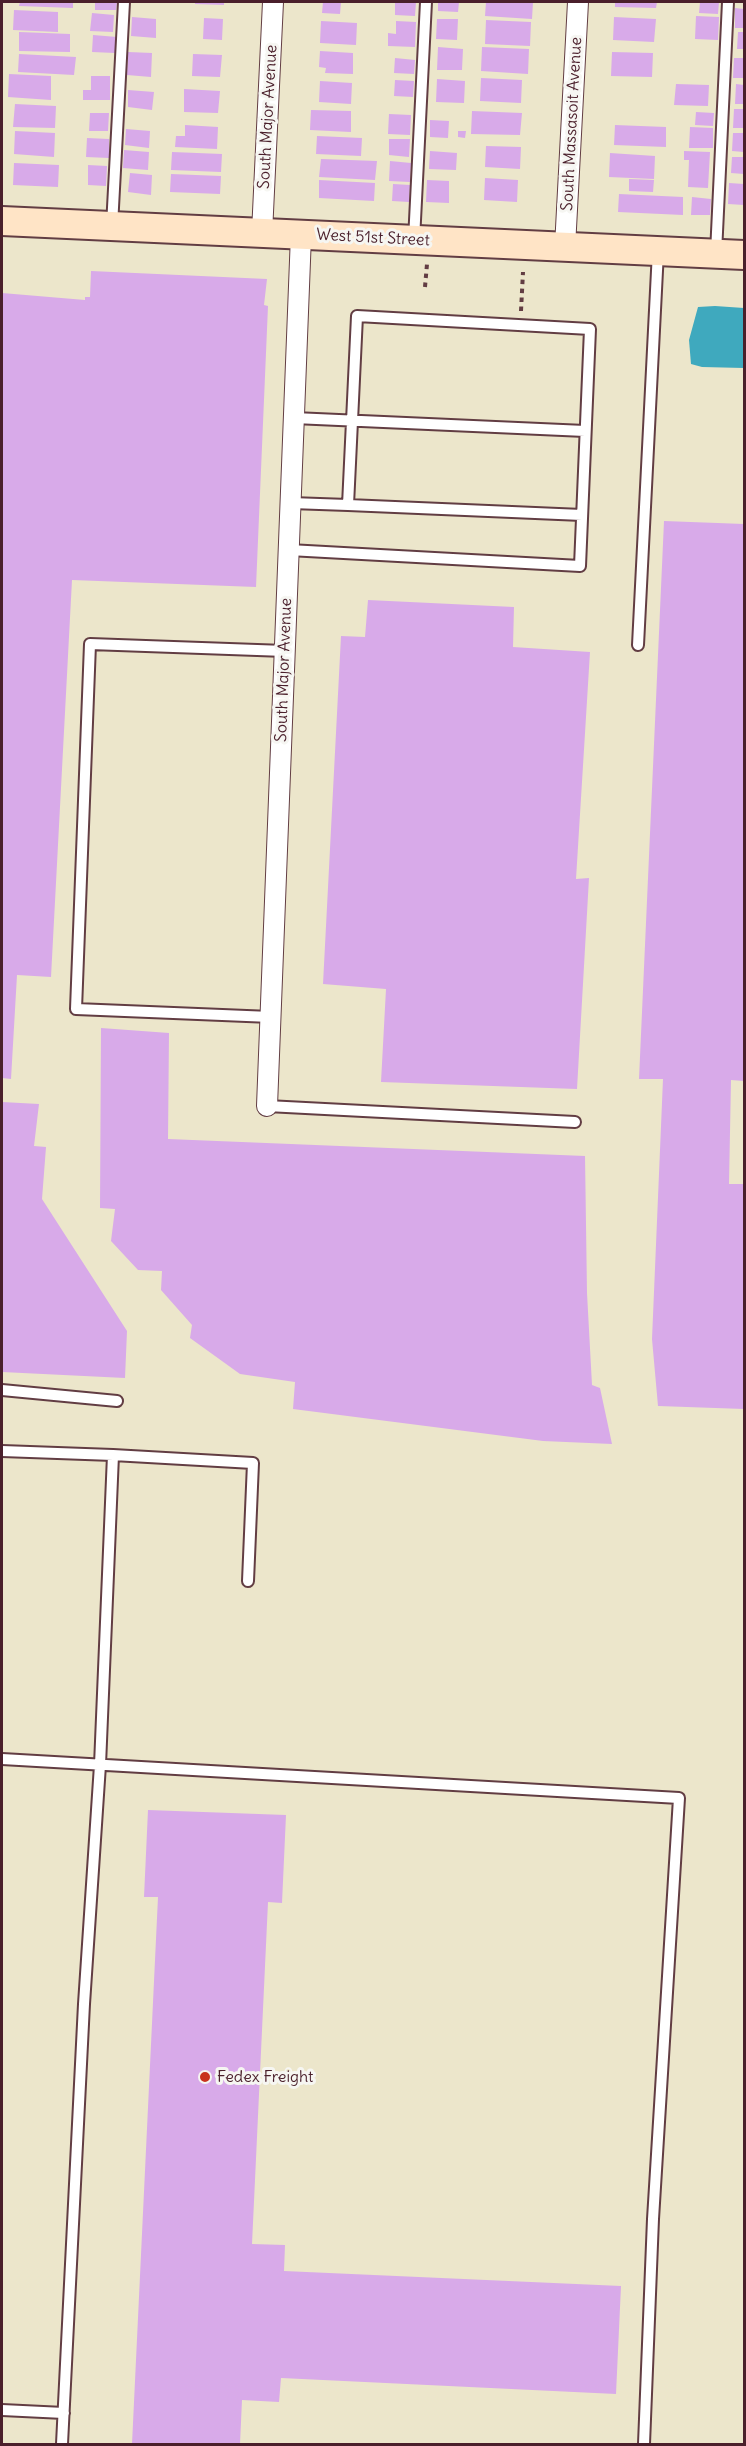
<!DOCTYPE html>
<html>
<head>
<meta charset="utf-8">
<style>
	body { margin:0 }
	#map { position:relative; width:746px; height:2446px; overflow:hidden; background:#ece6cb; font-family:Delius,sans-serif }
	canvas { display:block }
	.frame { position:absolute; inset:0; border:3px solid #4a1f2b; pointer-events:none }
</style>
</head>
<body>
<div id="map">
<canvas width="746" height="2446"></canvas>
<div class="frame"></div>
</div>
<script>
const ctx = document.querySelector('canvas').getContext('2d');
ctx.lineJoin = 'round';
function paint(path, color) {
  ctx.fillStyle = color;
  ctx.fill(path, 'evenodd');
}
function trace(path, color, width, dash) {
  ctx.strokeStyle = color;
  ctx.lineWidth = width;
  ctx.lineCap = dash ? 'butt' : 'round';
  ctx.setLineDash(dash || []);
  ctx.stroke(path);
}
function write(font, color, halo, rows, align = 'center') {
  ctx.font = font + ' Delius,sans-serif';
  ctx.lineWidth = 6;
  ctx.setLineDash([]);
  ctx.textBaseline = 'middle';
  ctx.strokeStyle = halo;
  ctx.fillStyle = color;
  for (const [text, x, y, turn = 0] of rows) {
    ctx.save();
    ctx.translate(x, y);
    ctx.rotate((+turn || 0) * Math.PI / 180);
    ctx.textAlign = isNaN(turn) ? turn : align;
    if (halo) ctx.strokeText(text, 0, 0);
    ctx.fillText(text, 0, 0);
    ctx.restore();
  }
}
paint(new Path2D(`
	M715,306L744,308V368L702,367L691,364L689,340L698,307Z`), '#3fa9be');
paint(new Path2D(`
	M20,2H73V8L19,6Z
	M95,2H117L116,10H95Z
	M195,2H224V5L195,4Z
	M323,2H341L340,14L322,13Z
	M395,2H416L415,16L395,15Z
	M438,2H459L458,12L438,11Z
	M486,2H533L532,19L485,16Z
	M615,2H657L656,8L615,7Z
	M700,2H719L718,14L699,13Z
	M735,8L744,9V28H735Z
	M14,10L58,12V32L13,30Z
	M92,13L114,15L113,32L90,31Z
	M696,16L719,17L718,40L695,39Z
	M132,17L156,19V38L131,36Z
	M614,17L656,19L654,42L613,40Z
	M204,18L223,19L222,40L203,39Z
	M437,19H458L457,40L436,39Z
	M486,20L531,22L530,46L485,44Z
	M321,21L357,23L356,45L320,43Z
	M396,21L416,22L415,47L388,46V33L396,34Z
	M19,32L70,34V52L19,51Z
	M738,32H744V49H737Z
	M93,35L117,37L115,53L92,52Z
	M438,47L463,49L462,70H437Z
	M482,47L529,49L528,74L481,71Z
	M320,51L353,53V74L325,73L326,68L319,67Z
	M128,52L152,53L151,77L127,75Z
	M612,52L653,53L652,77L611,76Z
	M19,54L76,57L74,75L18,72Z
	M193,54L222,55L220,77L192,76Z
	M395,58L415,60L414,74L394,73Z
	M734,58H744V78H733Z
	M9,74L51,76V100L8,97Z
	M91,76H110V100H83V90H91Z
	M481,78L522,80L521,103L480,101Z
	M437,79L465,81L464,103L436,102Z
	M395,80L414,81L413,97L394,96Z
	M320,81L352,83L351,104L319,102Z
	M676,84L709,85L708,106L674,105Z
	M736,84L744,85V104H735Z
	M184,89L220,91L218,113L184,112Z
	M128,90L154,92L152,110L128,107Z
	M15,104L56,106L55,128L13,127Z
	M734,109H744V128H733Z
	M311,110L351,111V132L310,130Z
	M472,111L522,113L520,135L471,134Z
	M696,112L714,113L713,126L695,125Z
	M90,113H109L108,131H89Z
	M389,114L411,115L410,135L388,134Z
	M430,120L449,121L448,138L430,137Z
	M185,125L218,127L217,149L175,147L176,136H185Z
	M615,125L666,127V147L614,145Z
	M690,127L713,128V148H689Z
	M126,129L150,131L149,148L125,145Z
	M15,131L55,133L54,157L14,154Z
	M458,131H466L465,138L458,137Z
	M733,133H744V152L732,151Z
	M317,136L362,138L361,156L316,154Z
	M87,138L109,139V158L86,157Z
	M389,139H410L409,157L389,155Z
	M486,146L521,147L520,169L485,167Z
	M124,150L149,152L148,170L123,168Z
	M430,151L457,153L456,170L429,169Z
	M684,151L710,152L708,188L688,187L689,160H684Z
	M172,152L222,154L221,172L171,170Z
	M610,153L655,156L654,179L609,177Z
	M732,157H744V174L731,173Z
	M321,159L377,161L375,180L319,177Z
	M390,161L411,163L410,182L389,181Z
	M14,163L59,165L58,187L13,185Z
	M88,165L107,166L106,186L88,185Z
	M130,173L152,175L151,195L128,192Z
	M171,174L221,176L220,194L170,192Z
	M485,178L518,180L517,202L484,200Z
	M629,179L654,180L653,192L629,191Z
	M319,180L375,183L374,201L319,198Z
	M427,180L449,181V203L426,202Z
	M729,183L744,184V205L728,204Z
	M393,184L410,185L409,202L392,201Z
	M619,194L683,197V215L618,212Z
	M692,197L711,199L710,215H691Z
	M91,271L267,279L264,305L268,306L256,587L72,580L51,977L17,975L11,1079L2,1078V293L85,300V297H90Z
	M664,521L744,524V1081L731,1080L729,1184H744V1409L658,1406L652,1339L663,1079H639Z
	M368,600L514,607L513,647L590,652L576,879L589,878L577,1089L381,1082L386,989L323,984L341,636L365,637Z
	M101,1028L169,1033L168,1139L585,1156L587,1293L592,1385L600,1388L612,1444L543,1441L293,1409L295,1382L240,1374L190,1338L192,1325L161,1290L162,1271L138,1270L111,1241L115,1209L100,1208Z
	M2,1102L39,1104L34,1146L46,1147L42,1199L127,1331L125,1378L2,1372Z
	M148,1810L286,1815L282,1903L268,1902L252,2244L285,2245L284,2271L621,2286L616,2394L281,2378L279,2402L242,2400L240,2444H132L158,1897H144Z`), '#d8aae9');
const lane = new Path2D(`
	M112,226L124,2
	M414,240L426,2
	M716,253L728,2
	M294,418L585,431
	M291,503L348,505
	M289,550L580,566C583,487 586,408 590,329L357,316L348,505L582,515
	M638,645L658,251
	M271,1017L76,1009L90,644L285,651
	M267,1106L575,1122
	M2,1390L117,1401
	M2,1451L113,1455L100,1765L84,2004L62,2444
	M113,1455L253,1463L248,1581
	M2,1759L679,1798L653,2219L644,2444
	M2,2410L64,2413`);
const street = new Path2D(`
	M262,233L273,2
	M565,247L578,2
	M267,1106L301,235`);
const secondary = new Path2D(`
	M2,221L744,255`);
trace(lane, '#623d43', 14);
trace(street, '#623d43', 22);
trace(secondary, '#623d43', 32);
trace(new Path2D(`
	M425,287L427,264
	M521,311L523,272`), '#623d43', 4, [4.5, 4.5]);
trace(lane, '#fff', 10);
trace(street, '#fff', 20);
trace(secondary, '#ffe4c6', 28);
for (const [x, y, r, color] of [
	[205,2077,6,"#c8321e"]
]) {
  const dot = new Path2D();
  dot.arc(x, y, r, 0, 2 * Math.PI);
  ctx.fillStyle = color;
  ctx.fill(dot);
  trace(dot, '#f6f6f2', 2);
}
write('16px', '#4a1f2b', '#f6f6f2', [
	["South Major Avenue",268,117,-87],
	["South Massasoit Avenue",572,124,-87],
	["West 51st Street",373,238,3],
	["South Major Avenue",284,670,-88]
]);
write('16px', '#4a1f2b', '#f6f6f2', [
	["Fedex Freight",217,2077]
], 'left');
</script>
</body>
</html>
